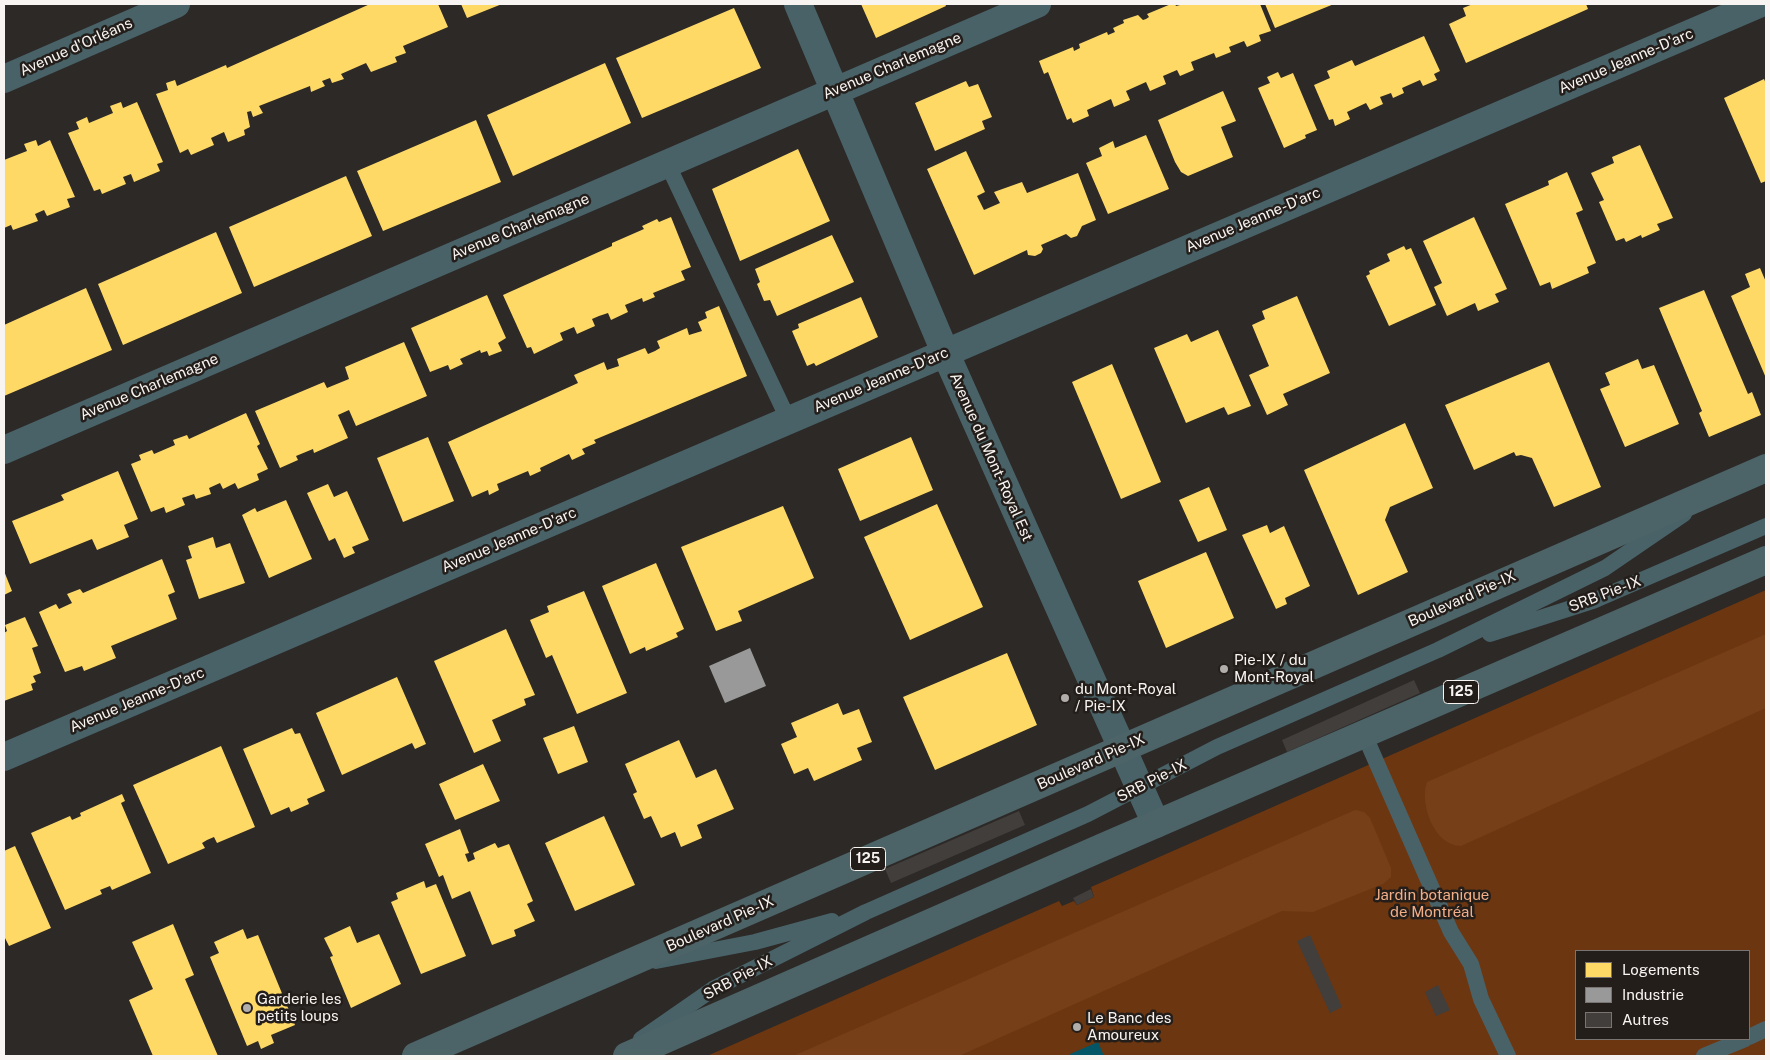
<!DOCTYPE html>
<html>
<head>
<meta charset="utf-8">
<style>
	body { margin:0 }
	#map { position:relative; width:1770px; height:1060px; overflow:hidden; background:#2c2926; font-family:"Public Sans",sans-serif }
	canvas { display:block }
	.frame { position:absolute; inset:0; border:5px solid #f8f4f1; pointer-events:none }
	.legend { position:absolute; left:1575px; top:950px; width:175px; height:90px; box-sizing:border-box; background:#241e1b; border:1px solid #797471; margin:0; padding:6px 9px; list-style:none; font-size:15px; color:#f8f4f1 }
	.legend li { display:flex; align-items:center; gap:10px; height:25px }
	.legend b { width:25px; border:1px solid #797471 }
</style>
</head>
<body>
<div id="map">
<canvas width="1770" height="1060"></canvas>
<div class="frame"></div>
<ul class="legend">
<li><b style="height:14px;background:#ffd966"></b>Logements</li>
<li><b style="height:14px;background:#999"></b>Industrie</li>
<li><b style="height:14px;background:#413e3c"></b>Autres</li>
</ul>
</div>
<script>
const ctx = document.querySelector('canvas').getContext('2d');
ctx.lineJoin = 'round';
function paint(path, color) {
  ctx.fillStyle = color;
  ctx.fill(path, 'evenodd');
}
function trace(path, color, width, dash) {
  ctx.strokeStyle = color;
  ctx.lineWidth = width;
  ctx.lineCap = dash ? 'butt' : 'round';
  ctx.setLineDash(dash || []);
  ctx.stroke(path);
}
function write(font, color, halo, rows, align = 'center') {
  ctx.font = font + ' "Public Sans",sans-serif';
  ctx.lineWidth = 5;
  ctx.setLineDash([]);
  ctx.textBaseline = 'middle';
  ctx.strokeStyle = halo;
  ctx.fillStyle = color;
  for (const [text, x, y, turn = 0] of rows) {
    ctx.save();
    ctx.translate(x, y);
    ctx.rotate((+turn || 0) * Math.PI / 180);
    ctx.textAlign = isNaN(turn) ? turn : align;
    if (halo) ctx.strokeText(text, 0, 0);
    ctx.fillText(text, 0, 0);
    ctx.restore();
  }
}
paint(new Path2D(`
	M1766,590V1056H707L1059,901L1062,906L1074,901L1077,905L1094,897L1091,887ZM1576,951H1749V1039H1576Z`), '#6c3610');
paint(new Path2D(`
	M1766,634V708L1461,846C1434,846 1419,803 1427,782Z
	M1355,810L1364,812L1370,818L1391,868V877L1383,884L1313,912L1282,911L959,1056H793Z`), '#763f18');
paint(new Path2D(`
	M1098,1042L1104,1056H1071L1070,1054Z`), '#045666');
paint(new Path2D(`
	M370,4H438L448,27L403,46L406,53L395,57L397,62L371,72L366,63L341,74L344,79L332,83L330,78L322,81L325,86L311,92L310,86L259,106L263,113L253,117L251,111L247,112L250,127L244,130L245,135L228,142L224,132L211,138L214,145L191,155L188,149L180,153L156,94L168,90L166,83L175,80L177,86L226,65L227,68Z
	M461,4H502L467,18Z
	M861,4H945L946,6L876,38Z
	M1171,4H1175L1176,6L1184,4H1260L1271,31L1259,35L1261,41L1247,47L1244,41L1229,47L1231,52L1216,58L1214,53L1191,62L1194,70L1180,76L1177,70L1163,76L1166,84L1150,91L1146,82L1126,91L1130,100L1114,107L1111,99L1087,110L1089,116L1073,123L1071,118L1067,120L1048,72L1044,74L1039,61L1073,47L1074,51L1080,48L1079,44L1107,32L1108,35L1115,32L1113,28L1124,23L1123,20L1138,15L1143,20L1146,19L1149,17L1147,14Z
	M1265,4H1334L1275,28Z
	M1473,4H1586L1588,9L1466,63L1449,24L1466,16L1463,8Z
	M734,8L761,68L642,118L616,58Z
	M1424,36L1440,71L1434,74L1437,80L1423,86L1420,80L1402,88L1404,93L1393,98L1391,93L1380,97L1383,104L1370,110L1366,103L1347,112L1350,119L1335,126L1333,119L1329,120L1314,85L1330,78L1327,71L1352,60L1355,66Z
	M605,63L631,123L513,176L487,115Z
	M1278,72L1281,78L1293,73L1317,130L1305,135L1306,138L1284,148L1258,88L1270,83L1267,77Z
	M1764,79L1766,84V181L1761,183L1724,98Z
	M966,81L969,87L978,84L992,117L982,121L985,129L935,151L915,103Z
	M1223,91L1236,121L1221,127L1233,157L1188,176L1181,172L1175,162L1158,120Z
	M121,102L123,108L137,102L163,162L157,164L160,171L134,182L131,174L123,177L126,184L102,194L100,189L94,191L68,133L79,129L76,122L87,117L89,123L113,113L110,106Z
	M476,120L501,182L383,231L357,171Z
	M1146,135L1169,189L1108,214L1086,163L1102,156L1099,148L1113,141L1115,148Z
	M36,140L38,146L50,140L75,197L67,199L70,207L47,216L44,210L35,214L38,221L13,230L11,225L4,228V160L27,151L24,144Z
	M1640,145L1673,218L1657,224L1660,230L1642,238L1641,235L1626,242L1624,238L1616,241L1599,202L1604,200L1591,173L1614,163L1612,157Z
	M798,149L830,221L740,261L712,189Z
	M966,151L985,192L977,196L984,210L1000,203L994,192L1022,182L1027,193L1078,173L1096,220L1082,226L1077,236L1071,238L1066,234L1041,245L1043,249L1041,253L1035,256L1028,255L1027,250L974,275L927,169Z
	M1567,172L1583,210L1576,213L1596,263L1587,267L1589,273L1552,289L1550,282L1540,286L1505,204L1549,185L1548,181Z
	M346,176L372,236L254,287L229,227Z
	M671,217L691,267L681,271L685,280L653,293L655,297L643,302L642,298L625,305L628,312L611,320L608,313L599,316L592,319L595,326L577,334L574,327L560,333L563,340L534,354L531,347L527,348L503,295L612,246V243L644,229L642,226L657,219L659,222Z
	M1474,217L1507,289L1495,294L1499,302L1478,311L1475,303L1447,316L1434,287L1442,283L1423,241Z
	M216,232L242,293L123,345L98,284Z
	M832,235L854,282L777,316L770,300L764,301L757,284L760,282L755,269Z
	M1404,246L1406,250L1411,248L1436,305L1389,326L1366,276L1370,274L1369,271L1390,261L1387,254Z
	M1760,268L1766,282V378L1731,296L1750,287L1745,274Z
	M86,288L112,350L4,396V325Z
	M1704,290L1748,394L1752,392L1761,415L1709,437L1699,413L1702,411L1659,308Z
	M487,295L506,338L498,343L502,351L489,356L487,351L481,353L480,350L460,359L463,364L450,370L448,365L430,372L411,328Z
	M1297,296L1330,373L1283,394L1288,405L1267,415L1249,375L1269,366L1252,325L1265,319L1262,311Z
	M861,297L878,337L816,366L814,363L807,366L792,331L799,328L798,324Z
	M719,306L747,376L594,440L596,443L582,449L585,454L572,460L569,454L540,468L541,471L530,476L528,471L497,484L499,490L489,495L488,490L472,497L448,442L578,383L574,375L604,362L607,370L619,366L617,359L645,348L648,354L655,351L660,348L657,341L687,328L689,335L702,331L698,322L707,318L705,312Z
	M1218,330L1251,406L1228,415L1224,407L1186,423L1154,348L1187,334L1191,342Z
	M404,342L427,396L356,426L349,410L338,415L348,438L314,453L313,449L296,456L298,460L280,468L255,411L324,382L327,388L349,379L345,367Z
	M1638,359L1642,369L1654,365L1679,424L1625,447L1600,389L1610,385L1605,373Z
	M1549,362L1601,487L1554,507L1532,458L1521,455L1516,456L1514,452L1474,470L1445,405Z
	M1112,364L1161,482L1121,499L1072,382Z
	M246,413L260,444L257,446L268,469L257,474L259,480L238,489L235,483L223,489L220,483L209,488L211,494L196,499L194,494L182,498L185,505L166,513L164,507L151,512L131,464L141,460L139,455L152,450L154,454L175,445L173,440L187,435L189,439Z
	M1405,423L1433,488L1390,507L1385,520L1408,572L1358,595L1304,470Z
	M428,437L454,501L403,522L377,458Z
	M911,437L933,490L860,521L838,469Z
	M118,471L138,519L124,525L129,537L97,550L92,539L30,564L12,521L64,500L61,495Z
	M328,484L334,497L347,491L369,540L352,547L355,553L344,558L335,538L329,541L307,493Z
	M1209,487L1227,530L1198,542L1179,500Z
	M286,500L312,559L269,578L242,515L255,508L257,512Z
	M937,504L983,607L910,640L864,537Z
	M783,506L814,578L738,611L742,621L716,631L681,547Z
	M1267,525L1270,533L1284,526L1310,586L1285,598L1287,604L1276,609L1242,535Z
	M213,537L216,548L230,543L245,583L199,599L186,560L192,558L188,546Z
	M1206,552L1234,618L1166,648L1138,581Z
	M162,559L175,592L168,595L177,619L111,646L116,658L84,671L82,666L65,672L39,612L56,604L59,609L72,603L67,594L80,589L83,593Z
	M656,563L684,629L676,633L678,637L646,651L645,647L630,654L602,586Z
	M4,571L12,591L4,595Z
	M584,591L627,693L577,714L552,655L546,658L530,620L549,612L547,606Z
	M25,617L38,646L32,648L41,673L33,676L36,682L31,684L33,690L4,701V633L7,631L5,625Z
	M506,629L535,695L524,699L526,705L492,720L501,741L474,753L434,661Z
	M1007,653L1037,725L935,770L903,697Z
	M397,677L426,744L415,749L412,743L342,775L316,713Z
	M838,703L843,715L859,709L872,742L857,748L862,760L814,781L808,768L794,774L781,744L797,737L791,723Z
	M574,726L588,762L558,774L543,738Z
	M292,728L295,734L300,733L325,791L307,799L309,804L291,812L289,807L271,815L243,749Z
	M679,740L696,778L716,769L734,809L697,825L702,838L681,847L675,832L661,838L651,816L644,819L633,794L637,792L625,764Z
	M221,746L255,827L217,843L214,837L207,840L202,843L205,848L168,864L133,785Z
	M483,764L500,801L455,820L439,784Z
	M122,794L125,801L121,803L151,873L112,890L110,886L100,890L102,894L65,910L31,833L70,816L72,820L81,816L80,813Z
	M604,816L635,885L575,911L545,843Z
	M460,829L469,853L465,854L468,862L475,859L473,853L495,843L498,848L509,844L533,901L527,904L535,921L514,930L516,936L492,945L470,891L452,899L443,875L439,877L425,844Z
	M15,846L51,928L9,946L4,936V851Z
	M424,881L426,888L436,884L466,956L421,974L391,902L398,899L396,893Z
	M173,924L194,975L185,979L218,1056H153L129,1000L153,989L132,942Z
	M350,926L357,943L379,934L401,984L351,1008L330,957L333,956L324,938Z
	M243,929L247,939L258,935L295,1025L271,1035L274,1043L261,1049L258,1041L247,1046L210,957L219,953L214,942Z`), '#ffd966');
paint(new Path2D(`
	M750,648L766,686L725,703L709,666Z`), '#999');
paint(new Path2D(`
	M1414,680L1420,693L1287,752L1282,740Z
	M1019,811L1025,825L891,883L885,869Z
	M1091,889L1094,897L1077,905L1073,898Z
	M1310,935L1342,1007L1330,1013L1297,941Z
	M1438,985L1450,1010L1436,1016L1425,992Z`), '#413e3c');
trace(new Path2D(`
	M667,163L788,419
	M1490,634L1593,601L1766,526
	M1364,734L1451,932L1471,964L1481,999L1508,1056
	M656,961L755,942L832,921
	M1749,1037L1766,1029
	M641,1039L713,989L866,912L1088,814L1217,747L1438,650L1605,568L1684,514
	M1704,1056L1745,1039`), '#496268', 16);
trace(new Path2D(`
	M798,4L945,352L1156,824
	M4,79L176,4
	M4,450L1037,4
	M4,757L1759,4`), '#496268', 28);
trace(new Path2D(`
	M416,1056L1766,468
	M627,1056L1103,847L1766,560`), '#4c6367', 28);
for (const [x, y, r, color] of [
	[1224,669,5,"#b1adaa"],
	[1065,698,5,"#b1adaa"],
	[247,1008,5,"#b1adaa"],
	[1077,1027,5,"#b1adaa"]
]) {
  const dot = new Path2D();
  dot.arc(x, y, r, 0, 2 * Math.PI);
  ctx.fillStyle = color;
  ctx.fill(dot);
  trace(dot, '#241e1b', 2);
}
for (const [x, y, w] of [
	[1461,692,35],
	[868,859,35]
]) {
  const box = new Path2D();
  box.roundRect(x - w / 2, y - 11.5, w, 23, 4);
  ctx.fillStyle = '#241e1b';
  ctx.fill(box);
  trace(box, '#f8f4f1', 1);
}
write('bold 14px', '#f8f4f1', null, [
	["125",1461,692],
	["125",868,859]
]);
write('15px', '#f8f4f1', '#241e1b', [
	["Avenue d'Orléans",76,47,-24],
	["Avenue Jeanne-D'arc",1626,61,-23],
	["Avenue Charlemagne",892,66,-23],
	["Avenue Jeanne-D'arc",1253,220,-23],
	["Avenue Charlemagne",520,227,-23],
	["Avenue Jeanne-D'arc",881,380,-23],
	["Avenue Charlemagne",149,387,-23],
	["Avenue du Mont-Royal Est",991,457,66],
	["Avenue Jeanne-D'arc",509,540,-23],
	["SRB Pie-IX",1605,594,-21],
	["Boulevard Pie-IX",1462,599,-24],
	["Avenue Jeanne-D'arc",137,700,-23],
	["Boulevard Pie-IX",1091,762,-24],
	["SRB Pie-IX",1152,781,-27],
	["Boulevard Pie-IX",720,924,-24],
	["SRB Pie-IX",738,978,-28]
]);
write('15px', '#f8f4f1', '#241e1b', [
	["Pie-IX / du",1234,660],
	["Mont-Royal",1234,677],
	["du Mont-Royal",1075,689],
	["/ Pie-IX",1075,706],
	["Garderie les",257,999],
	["petits loups",257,1016],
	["Le Banc des",1087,1018],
	["Amoureux",1087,1035]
], 'left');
write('15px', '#f2ae87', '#241e1b', [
	["Jardin botanique",1432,895],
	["de Montréal",1432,912]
]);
</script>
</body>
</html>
